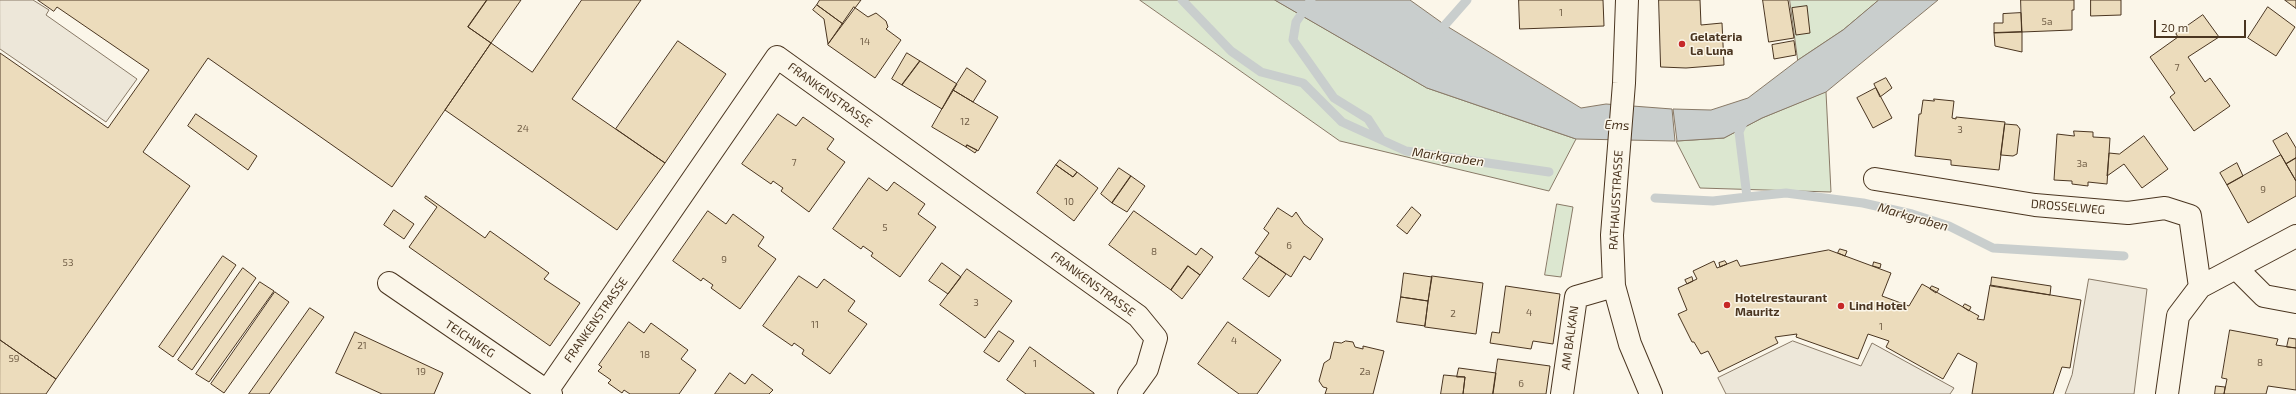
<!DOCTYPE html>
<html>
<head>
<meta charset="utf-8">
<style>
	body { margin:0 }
	#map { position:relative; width:2296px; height:394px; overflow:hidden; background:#fbf6e9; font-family:"Exo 2",sans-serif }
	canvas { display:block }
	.scale { position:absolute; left:2154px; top:20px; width:92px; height:18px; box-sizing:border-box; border:2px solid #4a3520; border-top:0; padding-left:5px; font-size:12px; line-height:14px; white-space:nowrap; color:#4a3520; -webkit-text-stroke:3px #fbf6e9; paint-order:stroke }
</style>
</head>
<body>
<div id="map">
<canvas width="2296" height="394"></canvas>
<div class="scale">20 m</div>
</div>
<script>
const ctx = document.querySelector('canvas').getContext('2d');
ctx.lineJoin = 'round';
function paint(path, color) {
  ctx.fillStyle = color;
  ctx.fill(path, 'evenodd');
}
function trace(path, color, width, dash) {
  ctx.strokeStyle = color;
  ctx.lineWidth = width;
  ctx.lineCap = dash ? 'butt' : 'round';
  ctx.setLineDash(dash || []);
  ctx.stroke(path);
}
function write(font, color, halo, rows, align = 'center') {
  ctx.font = font + ' "Exo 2",sans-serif';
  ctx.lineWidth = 3;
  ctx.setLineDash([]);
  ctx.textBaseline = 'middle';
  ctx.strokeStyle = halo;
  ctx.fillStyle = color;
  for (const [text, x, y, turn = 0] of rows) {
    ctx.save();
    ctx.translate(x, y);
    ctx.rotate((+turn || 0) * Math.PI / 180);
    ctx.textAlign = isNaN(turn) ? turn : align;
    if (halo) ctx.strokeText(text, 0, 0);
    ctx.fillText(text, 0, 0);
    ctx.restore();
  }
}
const green = new Path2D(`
	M1140,0H1275L1427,88L1576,139L1549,191L1340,141Z
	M1790,0H1879L1843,30L1798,60Z
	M1826,92L1831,192L1700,188L1676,141L1724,138L1762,118Z
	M1557,204L1573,207L1561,277L1545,275Z`);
paint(green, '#dce7d0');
trace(green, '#887966', 1);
const parking = new Path2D(`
	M0,0H33L49,10L46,15L137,79L106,122L0,49Z
	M2089,279L2147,289L2134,394H2065L2072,375Z
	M1793,341L1861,366L1872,343L1954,388L1950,394H1726L1718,378Z`);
paint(parking, '#ede7d9');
trace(parking, '#887966', 1);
const water = new Path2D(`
	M1275,0H1410L1445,25L1581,108L1606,104L1672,109L1675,141L1576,139L1427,88Z
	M1879,0H1938L1826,92L1762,118L1724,138L1677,141L1673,109L1711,110L1748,98L1798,60L1843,30Z`);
paint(water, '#c9cecd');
trace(water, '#887966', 1);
trace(new Path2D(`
	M1182,0L1231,51L1261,72L1303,83L1342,122L1406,151L1549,172
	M1311,0L1296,22L1293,40L1334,98L1368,119L1381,139
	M1437,34L1467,0
	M1747,197L1786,193L1863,203L1912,214L1949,226L1993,248L2124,256
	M1655,198L1713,201L1747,197L1739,132L1744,121`), '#c9cecd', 9);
const building = new Path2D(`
	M38,0H487L468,27L491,43L392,187L208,58L143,152L190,186L56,379L0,340V53L108,128L149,70L57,7L54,11Z
	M487,0H521L491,43L468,27Z
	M582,0H641L572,99L665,163L617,230L445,110L491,43L532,72Z
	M820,0H861L843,24L817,5Z
	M1519,0H1603L1604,26L1520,29Z
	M1659,0H1700L1701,25L1722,23L1724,65L1686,68L1661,67Z
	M1763,0H1788L1794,38L1769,42Z
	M2021,0H2074V10H2072V30L2022,32Z
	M2091,0H2121V15L2091,16Z
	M2285,0H2296V8Z
	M817,5L843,24L828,44L824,19L813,10Z
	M1807,6L1810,33L1796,35L1792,8Z
	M854,7L868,17L876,13L886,21L888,27L886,29L901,40L875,78L828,45Z
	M2268,7L2295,27L2276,56L2248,38Z
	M2021,13L2022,32L1994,33V23H2003V14Z
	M2203,15L2219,37L2188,57L2205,82L2210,78L2230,106L2194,131L2170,97L2175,93L2150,57L2178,37L2176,34Z
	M2022,32V52L1995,46L1994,33Z
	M678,41L726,74L665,163L616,129Z
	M1794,41L1796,55L1774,59L1772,45Z
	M907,53L920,61L902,85L892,79Z
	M920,61L957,84L942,109L902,85Z
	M967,68L986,81L973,102L953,90Z
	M1886,78L1892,88L1880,97L1874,84Z
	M1876,88L1892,118L1873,128L1857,98Z
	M953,90L998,117L978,151L967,145L966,147L932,127Z
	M1934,99L1954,101L1952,118L1956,119V117L2005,122L1999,170L1951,165V160L1915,156L1919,114H1921L1923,100L1934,101Z
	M196,114L257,156L248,170L188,126Z
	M778,114L796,126L803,117L834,139L827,149L845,162L809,212L781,191L783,188L773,181L771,184L742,164Z
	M2005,124L2017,125L2020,129L2017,154L2013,156L2001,155Z
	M2074,131L2093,132V137L2110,138L2107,184L2088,182V186L2072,184V181L2054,180L2057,134L2074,136Z
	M2287,133L2296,148V158L2286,164L2273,141Z
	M2144,136L2168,169L2142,188L2124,164L2107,176L2109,153L2119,154Z
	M967,145L977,150L975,153L966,147Z
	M2281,155L2296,181V196L2248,223L2227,185Z
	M2296,158V181L2286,164Z
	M1060,160L1077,172L1073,177L1056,165Z
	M2237,163L2243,176L2227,185L2220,173Z
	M1056,165L1073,177L1077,172L1098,188L1074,221L1037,193Z
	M1119,168L1131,176L1112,203L1101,194Z
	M1131,176L1145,186L1127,212L1112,203Z
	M869,178L887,191L894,182L925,204L918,214L936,227L900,277L871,256L873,253L863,246L861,249L833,229Z
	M426,196L485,238L490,231L549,273L544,279L580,303L550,346L409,247L437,207L425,198Z
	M1412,207L1421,215L1407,234L1397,226Z
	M1278,208L1292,217L1296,212L1304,224L1323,239L1310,260L1304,256L1291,277L1255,253L1269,233L1264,229Z
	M394,210L414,224L404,239L384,225Z
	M708,211L726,224L733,214L764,237L758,246L776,259L740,309L711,288L713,285L703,278L701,281L673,261Z
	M1134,211L1196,255L1201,248L1213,257L1200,275L1188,266L1171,290L1109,245Z
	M1840,249L1847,251L1845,256L1838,253Z
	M1829,250L1891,273L1882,296L1909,306L1922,284L1979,316L1977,319L1984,320L1990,285L2081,300L2070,368L2062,367L2053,394H1972L1977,363L1958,353L1943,379L1886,347L1889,341L1868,334L1858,359L1796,337L1797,334L1775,337L1778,343L1719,372L1708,351L1701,354L1694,342H1692L1678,314L1687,310L1678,288L1697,279L1693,271L1714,261L1717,268L1737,260L1740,266Z
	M223,256L236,265L173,357L159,347Z
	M1260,256L1286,274L1269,297L1243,279Z
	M1725,261L1727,264L1720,267L1719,263Z
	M1874,262L1881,264L1880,268L1873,266Z
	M942,263L961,277L948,294L929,281Z
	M1188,266L1200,275L1182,299L1171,290Z
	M243,268L256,278L192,370L178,360Z
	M967,269L1012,301L985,338L940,305Z
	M1404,273L1432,277L1428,301L1401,297Z
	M799,276L817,288L824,279L855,301L848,311L867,324L830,374L802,354L804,350L794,343L792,346L763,326Z
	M1432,276L1483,283L1476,334L1425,327Z
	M1692,277L1693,281L1687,284L1685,280Z
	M1992,277L2051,286L2050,295L1991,286Z
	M260,282L274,291L209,382L196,374Z
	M1506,286L1560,294L1553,344L1533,341L1531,349L1490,343L1492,332L1499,333Z
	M1932,286L1939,289L1936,293L1930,289Z
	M275,292L289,302L224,393L211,384Z
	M1401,297L1428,301L1425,326L1397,322Z
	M1965,304L1971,307L1969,311L1963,307Z
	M310,308L324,317L269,394H249Z
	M629,322L644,333L651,323L688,350L681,359L696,370L679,394H630L624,390L622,393L608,383L611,380L598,371L602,367L599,365Z
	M1228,322L1281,360L1257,394H1239L1198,364Z
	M2230,330L2278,339L2276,345L2296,348V390L2268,386L2266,394H2224L2227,379L2222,378Z
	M999,331L1014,341L999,362L984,352Z
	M355,332L443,373L434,394H382L336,373Z
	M2289,338L2296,339V348L2287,347Z
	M0,340L56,379L46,394H0Z
	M1346,341L1353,342L1355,347L1363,349V346L1384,351L1373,394H1325L1327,388L1323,387L1319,381L1324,363L1330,359L1334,342L1341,343Z
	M1030,347L1094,393V394H1026L1007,380Z
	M1498,359L1550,366L1546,394H1493Z
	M1459,368L1496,373L1493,394H1463L1465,377H1457Z
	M730,373L745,384L752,374L773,390L769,394H715Z
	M1444,375L1465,377L1463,394H1441Z
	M2216,386L2225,387L2224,394H2215Z`);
paint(building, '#ecdcbc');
trace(building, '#4a3520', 1);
const minor = new Path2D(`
	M1627,0L1624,83L1612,235L1614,286L1630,344L1651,394
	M1875,179L2035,205L2128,213L2165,208L2190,216L2200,287
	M2236,268L2264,296L2296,302
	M389,283L551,394
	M542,394L547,391L777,57L1138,316L1156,338L1147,369L1129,394
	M1562,394L1576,297L1614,286
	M2167,394L2178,316L2200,287L2296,236`);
trace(minor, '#4a3520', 24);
trace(minor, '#fbf6e9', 22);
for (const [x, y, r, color] of [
	[1682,44,4,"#c62828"],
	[1727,305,4,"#c62828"],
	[1841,306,4,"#c62828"]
]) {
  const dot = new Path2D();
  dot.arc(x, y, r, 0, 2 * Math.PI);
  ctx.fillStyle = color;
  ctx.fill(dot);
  trace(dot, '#fbf6e9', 1.5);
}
write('10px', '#725f47', null, [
	["1",1561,13],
	["5a",2047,22],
	["14",865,42],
	["7",2177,68],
	["12",965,122],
	["24",523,129],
	["3",1960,130],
	["7",794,163],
	["3a",2082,164],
	["9",2263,190],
	["10",1069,202],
	["5",885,228],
	["6",1289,246],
	["8",1154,252],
	["9",724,260],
	["53",68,263],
	["3",976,303],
	["4",1529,313],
	["2",1453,314],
	["11",815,325],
	["1",1881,327],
	["4",1234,341],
	["21",362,346],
	["18",645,355],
	["59",14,359],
	["8",2260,363],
	["1",1035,364],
	["19",421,372],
	["2a",1365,372],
	["6",1521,384]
]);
write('bold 12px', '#4a3520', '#fbf6e9', [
	["Gelateria",1690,37],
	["La Luna",1690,51],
	["Hotelrestaurant",1735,298],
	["Mauritz",1735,312],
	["Lind Hotel",1849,306]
], 'left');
write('12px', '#4a3520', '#fbf6e9', [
	["FRANKENSTRASSE",830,95,36],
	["RATHAUSSTRASSE",1616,200,-87],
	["DROSSELWEG",2068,207,5],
	["FRANKENSTRASSE",1093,284,36],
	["FRANKENSTRASSE",596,320,-55],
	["AM BALKAN",1570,338,-82],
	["TEICHWEG",470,339,34]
]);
write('italic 13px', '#4a3520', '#fbf6e9', [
	["Ems",1617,125,3],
	["Markgraben",1448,157,8],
	["Markgraben",1913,217,16]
]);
</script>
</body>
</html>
